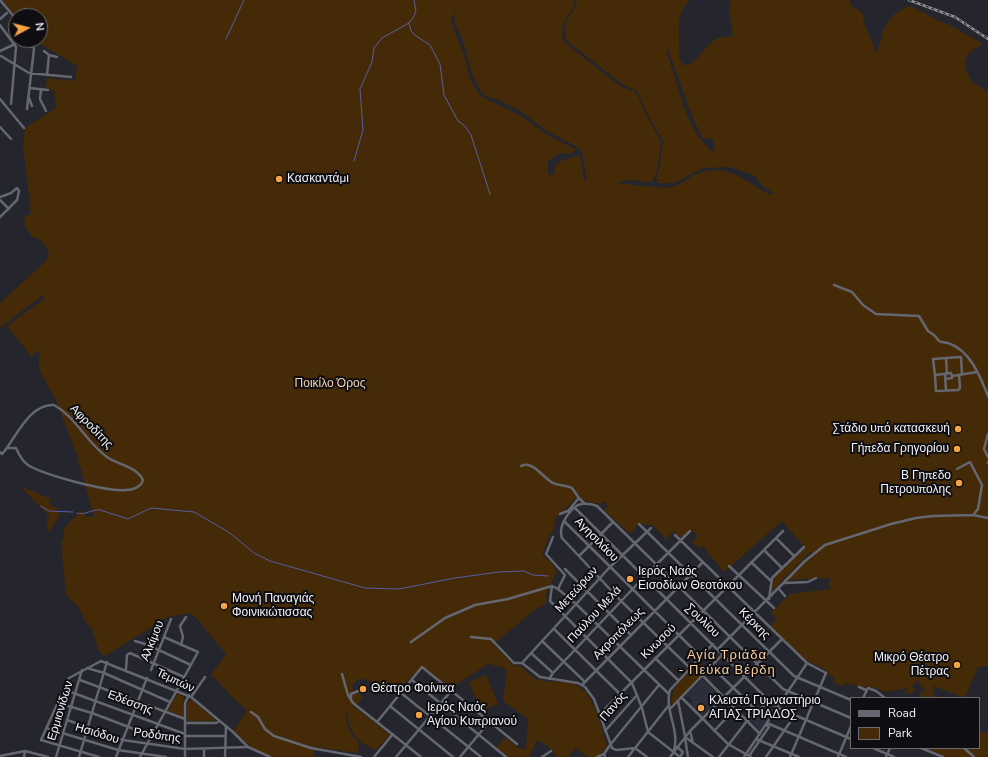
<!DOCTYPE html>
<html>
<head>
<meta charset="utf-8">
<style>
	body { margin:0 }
	#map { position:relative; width:988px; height:757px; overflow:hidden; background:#24252d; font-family:"Nunito Sans",sans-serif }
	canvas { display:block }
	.legend { position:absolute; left:850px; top:697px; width:130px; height:52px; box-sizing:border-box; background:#0e0e12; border:1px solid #69696e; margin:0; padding:5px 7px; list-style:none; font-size:12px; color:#f1f2f7 }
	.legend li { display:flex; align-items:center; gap:8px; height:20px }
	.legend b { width:20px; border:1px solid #69696e }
	.north { position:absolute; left:8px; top:8px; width:40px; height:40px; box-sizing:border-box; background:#0e0e12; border:1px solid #69696e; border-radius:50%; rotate:83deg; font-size:11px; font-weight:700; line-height:16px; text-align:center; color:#f1f2f7 }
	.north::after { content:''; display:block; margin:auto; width:14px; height:18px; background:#f4a344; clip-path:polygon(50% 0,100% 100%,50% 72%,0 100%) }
</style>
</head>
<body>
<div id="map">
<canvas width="988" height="757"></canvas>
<ul class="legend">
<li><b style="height:5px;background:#656770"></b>Road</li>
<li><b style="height:11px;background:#452a07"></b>Park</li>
</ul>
<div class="north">N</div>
</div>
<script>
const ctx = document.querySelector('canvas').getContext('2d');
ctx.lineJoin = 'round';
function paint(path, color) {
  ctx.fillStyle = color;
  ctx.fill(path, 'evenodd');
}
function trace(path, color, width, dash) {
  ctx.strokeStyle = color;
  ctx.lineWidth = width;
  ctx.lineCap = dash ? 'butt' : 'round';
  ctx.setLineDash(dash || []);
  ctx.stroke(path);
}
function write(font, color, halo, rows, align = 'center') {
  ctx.font = font + ' "Nunito Sans",sans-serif';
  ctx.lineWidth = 4;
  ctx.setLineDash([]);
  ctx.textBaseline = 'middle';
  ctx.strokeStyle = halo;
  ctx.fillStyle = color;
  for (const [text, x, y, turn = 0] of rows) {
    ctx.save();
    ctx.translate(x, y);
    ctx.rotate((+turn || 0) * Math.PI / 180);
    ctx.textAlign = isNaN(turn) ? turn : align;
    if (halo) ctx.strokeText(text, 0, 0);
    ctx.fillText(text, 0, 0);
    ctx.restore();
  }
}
paint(new Path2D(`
	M702,679L718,694L714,698L718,701L702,716L690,704L693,701L686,695Z
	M767,705H770L773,710L760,731L750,720Z`), '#2c2e3b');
paint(new Path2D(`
	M2,0H575C571,21 559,14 563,41L621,87L633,91L638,96L644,111L661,142L657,171L652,182L627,180L617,183C629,184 662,189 672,187C681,185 688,177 697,174C729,162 744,181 770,195L774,193L762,186L756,177L751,174L729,167L703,168L674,183H655L659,181L656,179L660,166L663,141L646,111L639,95L635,90L622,84L566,40C561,17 573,19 577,0H690C672,16 682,39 679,59L684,65C699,65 704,42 719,38C723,36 728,37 733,36L729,9L731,0H850L851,6L862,12L865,26L877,54C882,32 886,13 911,6L939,21L950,25L983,44L971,51L965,60V67L971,81L988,92V666L978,667L965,698L933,686L934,698L939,696L943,698H923L920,695L922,690L929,693L920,685L918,680L911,687L915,689L911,694L903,692L908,690V688L887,692L868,686L864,688L845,683L844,687L833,682L834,677L826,673V670L807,661L770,626L777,619L771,613L790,594L830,589L829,578L788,580L813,555L810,552L770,593L773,578L805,547L782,521L724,572L708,553L703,545L700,549L692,542L698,536L691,529L681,538L674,531L666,539L652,525L639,524L630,534L604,510L608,506L603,501L600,505L597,503L584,501L578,494V497L557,516L552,534L550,533L542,555L551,562L557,572L547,591L546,604L536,609L492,645L494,646V645L516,667L520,665C524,669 529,675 534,678C548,685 569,678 581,688C597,701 601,728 607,747L598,757H588L575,748L569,757H557L548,746L537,740L529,757H509L496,748L505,737L518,748L526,750L528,719L503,701L507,671L502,667L491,665V662L451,688L422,666L395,694L373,688L372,682C363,677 356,678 352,687L354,693L357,692L363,697L357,704L352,705L390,735L376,750C355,740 352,737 347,713H346C346,725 350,735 359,743L358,753L315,747L313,757H272L251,747L234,731L247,710C233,700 224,686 211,675L226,654L197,619L190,613L168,617L105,656L99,652L92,629L85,621L79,608L66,595L61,543L64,538V528L81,511L84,512L86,517H94L77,455L56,401L39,369V352L37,351L31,356L7,326L43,300L44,294L0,328V303L46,261L49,255C47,246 41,238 32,237L24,224L25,216L31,214L23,146L25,128L56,108L54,90L46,88L47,78L75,81L77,66L34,40H40V16H16V17ZM454,11L455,24L462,37L472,74L481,92L487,97L496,99L522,112L547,131L579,148L582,151L587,181L584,180L580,155L561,161L554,167L555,174L548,175V161L560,153L571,154L577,150L547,135L521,116L480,96L469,77L466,61L451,22ZM668,49L689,108L702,138L706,139L711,138L715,146L713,152C685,131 678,82 666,51Z
	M20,486L51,499L49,504L57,508L59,515L49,533L46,520L50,517Z
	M699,662L707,669L672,706C668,687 687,674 699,662Z
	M486,675L498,704L481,711L469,682Z
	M177,693L183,696V717L168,711Z
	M191,699L214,719L213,721H187V703Z
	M979,732L988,733V757H975L966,748H979Z
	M927,748H962L973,757H946Z`), '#452a07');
trace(new Path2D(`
	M409,23L411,31L416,36L430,45L440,64L444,95L458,121L464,125L471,135L490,194
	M226,39L244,0
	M354,161L363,130L360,89L372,62L374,48L382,38L409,23L413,18L416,11L414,0
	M41,506L49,511L73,512
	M77,513C85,516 92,509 100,510L128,519L151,508L194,512L230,533L254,553L270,561L365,588L399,589L455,578L499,572L524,571L533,575L548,576`), '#585da8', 1);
trace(new Path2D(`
	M0,0L16,19
	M0,19L7,13
	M0,25L16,47L11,104
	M0,51L15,44
	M44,51L49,55L57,57
	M1,56L29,73L71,77
	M47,75L49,55
	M30,88L48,90
	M41,89L40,99L46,111
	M29,98L32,106
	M0,99L24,128
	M27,109L34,49L32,40
	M0,127L11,139
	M0,197L11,193L17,188L19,191L17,200L0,217
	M0,200L9,209
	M834,285L852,292L863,305L876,314L919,316L928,331L934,335L939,341C942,343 945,342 948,343C970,350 980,376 988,396
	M945,374L946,391
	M947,374L946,358L961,357L962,375
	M935,375L933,359L946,358
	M959,375L960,388L958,390L936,391L935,375L951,373L952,376L977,372
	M945,379L952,378V376
	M988,434L984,449L988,457
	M0,452L2,454L3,453C16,437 30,403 54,405C76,417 86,442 107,457C118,465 136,466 143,480C141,487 133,490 126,490C107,492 44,475 28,465C22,461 19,455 16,448H7
	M988,462V463
	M521,466C533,460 543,478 553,483C559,486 566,485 572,488L579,498
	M568,511L579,498L585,504
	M560,514L575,508L771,703L778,708L851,739
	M973,515L988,518
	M564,521L701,657
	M639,524L794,676L851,700
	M675,535L807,663L826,673L790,757
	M553,537L546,554L565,575
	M776,538L794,556
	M764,550L782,568
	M579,556L613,522
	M751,562L771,581
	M729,566L774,608
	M565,569L631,635
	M785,583L808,582L816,578
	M552,586L550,601L632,683L642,708L648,732L680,757
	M558,589L565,575
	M779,589L785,596
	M769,599L772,578L804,547
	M554,629L620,694
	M471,637L491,639L514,663H522
	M135,641L148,645L191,665
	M542,641L585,682
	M411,642L445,618L475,605L508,599L552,586L558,589L576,604L669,694
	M181,645L183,637L180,626L186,617
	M718,649L805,561L825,545L891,524L916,518L933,516L973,515L978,509L982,485L970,462L957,469
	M531,653L553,673
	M655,658L678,680
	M522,663L610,567L651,528
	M522,663L540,677L578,683L585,687L594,699L612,748L616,750L635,748
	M711,666L757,711
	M87,668L104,673L170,702
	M690,668L621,601L562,538C558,527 568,511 578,505C584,503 592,504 597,506L783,689L851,718
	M126,669L127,655L130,653L184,677
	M151,670L171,619
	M342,674L348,695L353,703L421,757
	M703,676L760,734
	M549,679L553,673L644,577L690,531
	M80,680L185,719
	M412,680L506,757
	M582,685L703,562
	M859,687L866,690
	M68,691L185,734
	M401,693L481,757
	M191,697L205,677
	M681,697L728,744L751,757
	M351,698V694L358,691
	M863,698L868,688L876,691L885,698
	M678,701L685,736
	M58,703L92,713L152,736
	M390,706L453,757
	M671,708L723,654
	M251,712L258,717L265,729L274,736L311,748L361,757
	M600,714L783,531
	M67,720L123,740L185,749L247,747
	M377,722L422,667L517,744
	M185,723H216L220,721
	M767,723L846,757
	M46,728L118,750L166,757
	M605,731L637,695
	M690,731L693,743
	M714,731L735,709
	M185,736H225
	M685,737L713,757
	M685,738L688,757
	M756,739L799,757
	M677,747L683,752L680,757
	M635,748L647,757
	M873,748L894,757
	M921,748L943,757
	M964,748L974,757
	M204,749V757
	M674,750C680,730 664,710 670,690L713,644
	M0,756L25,751L48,757
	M749,756L769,727L766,725
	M24,757L25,751
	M56,757L82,670
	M79,757L107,662
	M99,757L41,740L69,678L101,661L191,697L233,732L248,747L270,757
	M116,757L147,678
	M140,757L198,652L164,637
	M185,757V703L189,695
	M225,757L226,726
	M374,757L393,734
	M396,757L451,691
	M460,757L489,722
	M542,757L551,751
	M597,757L604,754
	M605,757L604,754L610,745L659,685
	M628,757L669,705
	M670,757L690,731L782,639
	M719,757L747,721L769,701
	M744,757L807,663
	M766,757L795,715
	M838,757L851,726
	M886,757L890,748`), '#656770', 2.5);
const rail = new Path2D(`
	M909,0L955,17L988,39`);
trace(rail, '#919298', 2.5);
trace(rail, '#0e0e12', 1, [3]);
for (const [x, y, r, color] of [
	[279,179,4,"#f4a344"],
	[958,429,4,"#f4a344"],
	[957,449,4,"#f4a344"],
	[959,483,4,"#f4a344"],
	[630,579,4,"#f4a344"],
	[224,606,4,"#f4a344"],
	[957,665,4,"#f4a344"],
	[363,689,4,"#f4a344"],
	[701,708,4,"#f4a344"],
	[419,715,4,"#f4a344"]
]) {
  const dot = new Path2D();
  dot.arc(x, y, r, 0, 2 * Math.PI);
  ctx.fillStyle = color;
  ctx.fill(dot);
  trace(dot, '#0e0e12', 1.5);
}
write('12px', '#f1f2f7', '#0e0e12', [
	["Κασκαντάμι",287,179],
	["Στάδιο υπό κατασκευή",950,429,"right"],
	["Γήπεδα Γρηγορίου",949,449,"right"],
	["Β Γηπεδο",951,476,"right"],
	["Πετρουπολης",951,490,"right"],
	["Ιερός Ναός",638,572],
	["Εισοδίων Θεοτόκου",638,586],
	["Μονή Παναγιάς",232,599],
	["Φοινικιώτισσας",232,613],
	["Μικρό Θέατρο",949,658,"right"],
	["Πέτρας",949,672,"right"],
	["Θέατρο Φοίνικα",371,689],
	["Κλειστό Γυμναστήριο",709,701],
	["ΑΓΙΑΣ ΤΡΙΑΔΟΣ",709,715],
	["Ιερός Ναός",427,708],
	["Αγίου Κυπριανού",427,722]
], 'left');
write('12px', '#f5d3b1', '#0e0e12', [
	["Ποικίλο Όρος",330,384]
]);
write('12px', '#f1f2f7', '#0e0e12', [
	["Αφροδίτης",91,427,46],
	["Αγησιλάου",596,540,45],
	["Μετεώρων",577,590,-48],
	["Παύλου Μελά",595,615,-47],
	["Σουλίου",702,621,44],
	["Κέρκης",754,624,45],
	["Ακροπόλεως",619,634,-46],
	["Αλκίμου",153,641,-68],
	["Κνωσού",659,642,-45],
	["Τεμπών",175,681,25],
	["Εδέσσης",130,703,21],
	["Πανός",614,707,-49],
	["Ερμιονίδων",61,711,-73],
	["Ησιόδου",97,734,17],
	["Ροδόπης",157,736,8]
]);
ctx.letterSpacing = '1px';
write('13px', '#fbcd9f', '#0e0e12', [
	["Αγία Τριάδα",727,656],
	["- Πεύκα Βέρδη",727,671]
]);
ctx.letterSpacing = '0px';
</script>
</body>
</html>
